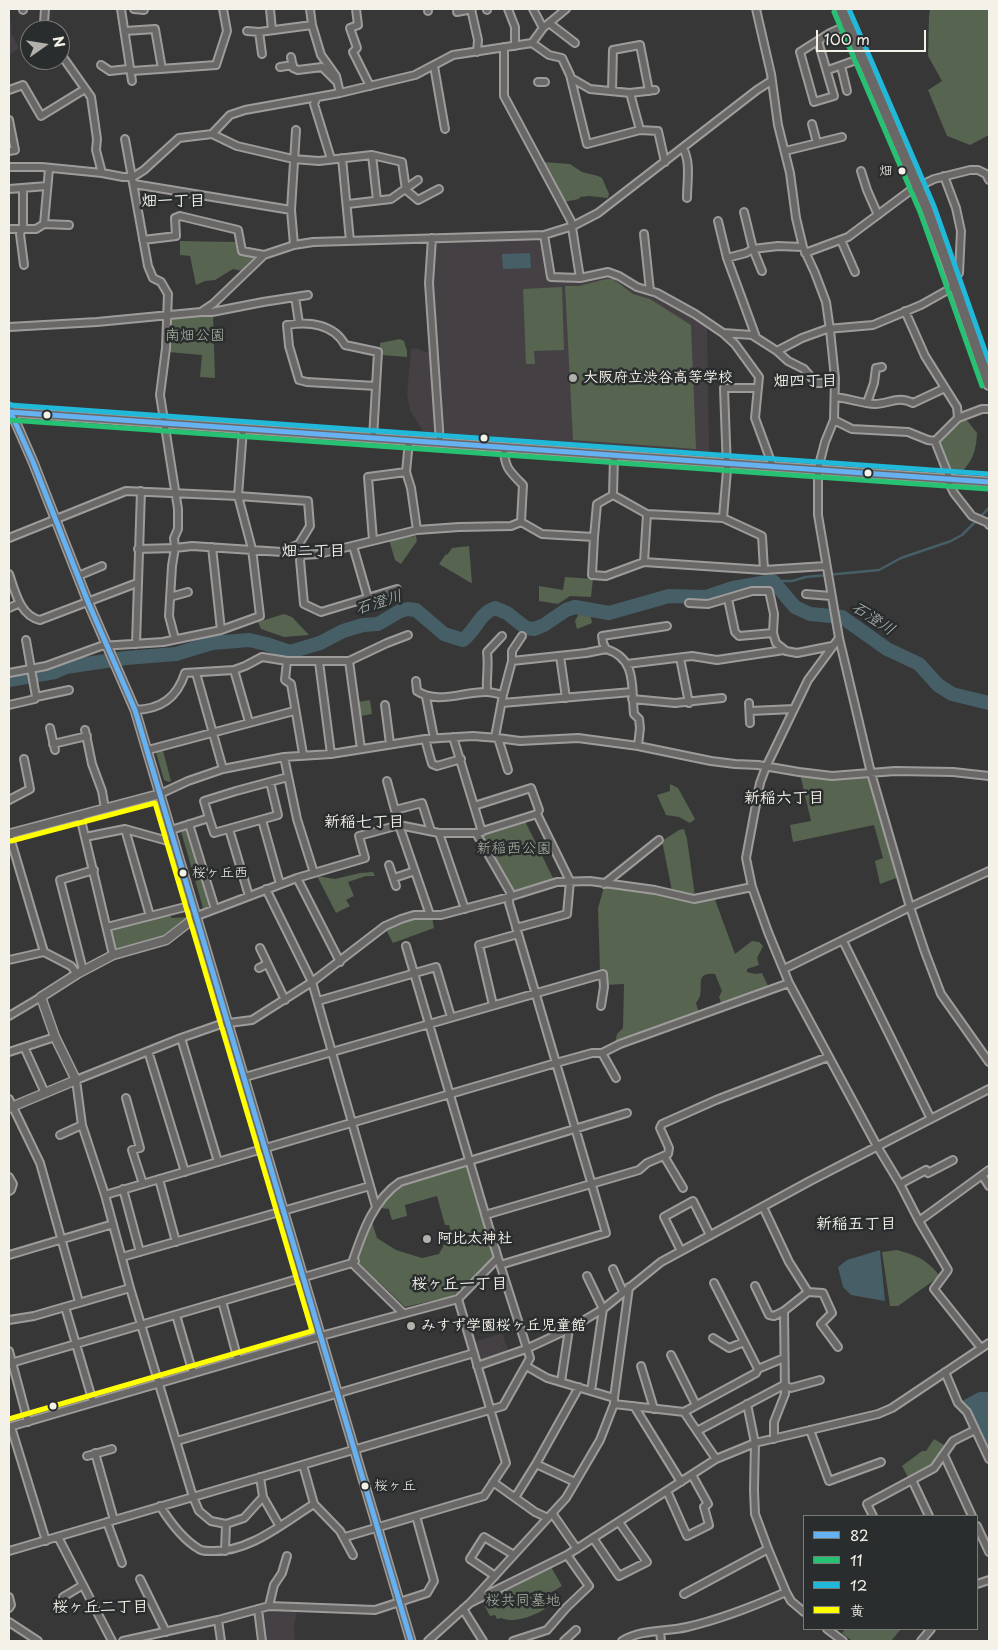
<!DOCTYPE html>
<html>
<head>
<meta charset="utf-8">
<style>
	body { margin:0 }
	#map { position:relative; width:998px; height:1650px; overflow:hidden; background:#373738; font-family:"Playpen Sans","Klee One",sans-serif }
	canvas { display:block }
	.frame { position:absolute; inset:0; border:10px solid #f4f1e8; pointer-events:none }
	.legend { position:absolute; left:803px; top:1515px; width:175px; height:115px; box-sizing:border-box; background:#2a2d2e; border:1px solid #7b7b78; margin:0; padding:6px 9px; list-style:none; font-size:15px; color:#f4f1e8 }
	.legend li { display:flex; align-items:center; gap:10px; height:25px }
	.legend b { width:25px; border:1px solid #7b7b78 }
	.north { position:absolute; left:20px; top:20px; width:50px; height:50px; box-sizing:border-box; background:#2a2d2e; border:1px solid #7b7b78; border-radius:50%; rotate:77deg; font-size:14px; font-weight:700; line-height:20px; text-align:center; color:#f4f1e8 }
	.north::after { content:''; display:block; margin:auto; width:18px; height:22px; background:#b2b0aa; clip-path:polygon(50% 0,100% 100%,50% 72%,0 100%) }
	.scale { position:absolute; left:816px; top:30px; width:110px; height:22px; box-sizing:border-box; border:2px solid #f4f1e8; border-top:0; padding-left:6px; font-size:15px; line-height:18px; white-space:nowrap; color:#f4f1e8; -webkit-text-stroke:4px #2a2d2e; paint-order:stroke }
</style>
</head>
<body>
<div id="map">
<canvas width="998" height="1650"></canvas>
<div class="frame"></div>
<ul class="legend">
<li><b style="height:6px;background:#66b1f2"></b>82</li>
<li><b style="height:6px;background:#26c172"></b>11</li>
<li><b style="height:6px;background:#20b9da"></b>12</li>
<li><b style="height:6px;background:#ff0"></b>黄</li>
</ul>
<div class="north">N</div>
<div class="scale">100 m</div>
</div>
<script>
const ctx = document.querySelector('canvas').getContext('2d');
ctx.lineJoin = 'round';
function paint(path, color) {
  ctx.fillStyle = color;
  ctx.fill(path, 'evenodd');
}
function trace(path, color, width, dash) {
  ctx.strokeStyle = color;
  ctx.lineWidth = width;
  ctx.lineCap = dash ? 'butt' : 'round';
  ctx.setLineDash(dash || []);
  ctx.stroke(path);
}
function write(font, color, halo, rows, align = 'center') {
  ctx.font = font + ' "Playpen Sans","Klee One",sans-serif';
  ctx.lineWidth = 5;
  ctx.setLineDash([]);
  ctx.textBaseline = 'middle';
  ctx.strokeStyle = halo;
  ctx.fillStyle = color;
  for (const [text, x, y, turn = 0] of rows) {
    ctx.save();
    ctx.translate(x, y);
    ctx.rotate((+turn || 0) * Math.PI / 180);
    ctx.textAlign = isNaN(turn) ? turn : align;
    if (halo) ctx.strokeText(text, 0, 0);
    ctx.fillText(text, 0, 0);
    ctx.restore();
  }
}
paint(new Path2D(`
	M9,9L12,30L11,33L19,48L9,55Z
	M538,239L541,241L548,280L579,282L608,276L616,279L635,290L651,295L693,317L707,327L709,452L447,433L442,429L433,283L434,245L438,243Z
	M416,348L425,352H430L436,431L434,433L423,431L410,410L407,395L411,349Z
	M502,1333L509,1353L481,1362L478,1360L473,1342Z
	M274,1609L297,1610L294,1628L295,1641H263L261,1611Z`), '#454044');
paint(new Path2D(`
	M930,9H989V135L970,145L947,136L928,90L942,81L928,56L929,17Z
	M543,162L570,164L582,172L598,176L602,178L609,194L608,198L589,196L580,197L579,199L564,202Z
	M180,241L237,242L239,255H253L255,258L242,271L233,269L215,280L205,281L196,285L190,256L180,255Z
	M606,279H613L633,294L650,299L691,325L696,449L573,440L565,286H579Z
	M562,287L564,350L534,351L535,364H526L523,289Z
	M213,315L215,378L200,377L202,355L168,352L171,321L175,317Z
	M400,339L404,341L407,351V357L382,355V349H380V343Z
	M966,419L977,433C976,452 973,460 960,474L950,472L942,455L939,441L960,420Z
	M416,536L417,541L401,564L395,560L389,540Z
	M469,546L472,583H471L439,564L446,554L447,555L452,548Z
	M565,577L593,579L591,597L570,596L558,604L539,601V586L563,590Z
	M580,612L590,613L592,623L577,629L575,621Z
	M284,614L292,617L309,635L284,637L261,629L258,622Z
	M370,700L372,714L360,716L358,702Z
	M162,747L171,781L169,782L164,780L155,749Z
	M800,774L869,775L899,877L880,884L875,861L883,858L874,825L793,842L790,825L811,821Z
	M670,784L678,788L695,819L690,823L679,817L666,815L657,795L670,791Z
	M525,821L554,880L514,893L482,836L483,834Z
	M188,826L211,906L203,908L180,828Z
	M684,829L687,839L695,896L672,891L662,841L679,830Z
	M373,872L375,876H366L348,882L354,896L346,900L350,906L336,913L317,876L335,879L360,873Z
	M604,887L654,891L694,901L714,897L735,954L752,941L759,942L763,946L757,958L759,965L747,969V972L755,974L762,973L769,988L722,1006L719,997L722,991L715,974C695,972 703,985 700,996C699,999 697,1001 696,1003L699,1013L615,1044L617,1034L623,1028L624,984L605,985V971H600L598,908Z
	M168,913L172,918L188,917L160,938L114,950L110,928Z
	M415,916L432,917L434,928L393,943L385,928Z
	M466,1166L494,1259L453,1296L405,1307L359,1263L357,1256L372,1222L377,1238L396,1250L422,1258L439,1254L445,1243L453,1240L449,1225H445L437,1196L405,1205L407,1216L392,1220L390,1214L389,1209L381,1208L396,1188Z
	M897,1250C918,1256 926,1259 940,1276L898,1306H890L882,1252Z
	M934,1439L944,1445L933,1466L909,1479L902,1466L922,1451H926Z
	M551,1567L562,1586L540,1599L545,1609C533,1616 514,1624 501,1618L497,1619L495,1615L490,1616L482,1601Z
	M845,1629H901L891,1641H852L842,1633Z`), '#566450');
paint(new Path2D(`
	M530,253L531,268L503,269L502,254Z
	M880,1250L885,1301L851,1295L843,1287L838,1267L847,1260Z
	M979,1392H989V1451H988L962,1401Z`), '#465f66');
trace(new Path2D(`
	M773,581H792L806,577L879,570L901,558L951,541L962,535L989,508`), '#465f66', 2.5);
trace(new Path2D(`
	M9,680L55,672L66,667L126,658L176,654L212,643L249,640L266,644L290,652L320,643L343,631L363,625L378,624L400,611L408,609L416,610L444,634L463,640C476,630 479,614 495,608L507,613L526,628L534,629L544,625L566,610L575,607L609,613L669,596L706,597L733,588L773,581L795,607L810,614L842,617L887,649L919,664L938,685L952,694L989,703`), '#465f66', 14);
const minor = new Path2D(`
	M23,9V10
	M45,9L44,23L47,30
	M121,9L132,81
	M134,9L144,10
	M270,9L272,30
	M310,9L312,25L321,55L336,76L340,93
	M356,9L358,25L350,28L357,48L353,52L370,86
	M428,9V11
	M471,9L478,40L477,52
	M487,9V10
	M508,9L515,27V46
	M533,9L543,28
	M756,9L771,74L778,125L790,173L796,218L803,247L815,273L826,302L830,330L835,378L834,420L825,442L818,469V515L839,638L871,773L910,907L925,952L941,994L989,1062
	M457,12L472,9
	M549,23L575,43
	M125,31L155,29L162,69
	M247,31L259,32L312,25
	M259,32L262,54
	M818,41L834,96L814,102L800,52L830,33L848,25
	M532,43L543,28L566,9
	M504,47V96L571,221L580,278
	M60,53L91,97L97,139L96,150L102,173
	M291,57L293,68L298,70L322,67L336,81
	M101,65L110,71L128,69L132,71L216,65L227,31L223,9
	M434,66L445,129
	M841,66L847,91
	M280,67L293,65
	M828,70L862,58
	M571,78L590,89L630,93L640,130
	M538,82H545
	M9,90L23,85L41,116L85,89
	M612,90L613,50L640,45L649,91
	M630,93L655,90
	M317,97L314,104L331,159
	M9,120L15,150L9,151
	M812,124L817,143
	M212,134L230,115L245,110L340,93L415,75L453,55L532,43L549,55L562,58L570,75L587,144L640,130L658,131L665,162
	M125,139L148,266L153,278L161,282L168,294L166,348L160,395L178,509V529L174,538L175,548L172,566L169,616L175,639
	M683,148C691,163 687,181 687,198
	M785,151L842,137
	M372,155L377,200
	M342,158L350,241
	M9,167H42L102,173L123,177H133L144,170L179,138L212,134L237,146L293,159L319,161L372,155L402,162L406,190L418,200L439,189
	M861,171L867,190L878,215
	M944,176L956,208L961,231L959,273L953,280
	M134,184L291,210
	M23,188V226L20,234L24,265
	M9,189L47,186
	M348,204L391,199L418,180
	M744,212L753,249L762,271
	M718,221L727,258L756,337
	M44,224L69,225
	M9,229H36L44,224L49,169
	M644,234L650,291
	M544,235L551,277L580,278L608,272L619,276L637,287L657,293L695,314L723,333L735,344L759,377L755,418L773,467
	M432,238L429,283L440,443
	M143,240L176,236L175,218L180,216L238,230L242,251L264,255
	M841,240L855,272
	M294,245L291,210L296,130
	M805,253L848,237L911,190L934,179L970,170H978L986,174L989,180
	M727,258L746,253L753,249L778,246L803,247
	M295,297L299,323
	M201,312H212L263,302L308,295
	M9,327L97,322L201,312L213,304L264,255L294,245L313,242L544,235L573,226L598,213L757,90L771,81
	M723,333L752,335L777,351L788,361L804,369L816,383H835
	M777,351L802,338L827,329L873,325L921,305L955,286
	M835,397C848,398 863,404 875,404C889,404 898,395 913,403L945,388
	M867,403L874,383L876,368L882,367
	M958,418L982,409H989
	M834,420L852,429L908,432L928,440L935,441L958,418L957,407L925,356L905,311
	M373,438L378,352L345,345C334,324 308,321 287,325L289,346L299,380L307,382L376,386
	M409,441L406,472L411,488L417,530
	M935,441L948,474L949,483L954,493L972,516L988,523L989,525
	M504,447C504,467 509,471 523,485L521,522L542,534L594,537L592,575L606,576L644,562L764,570L825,566
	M613,495L647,514L723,518L762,536L764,570
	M723,518L727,470L724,388H758
	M594,537L597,504L613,495L614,456
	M9,538L126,491L238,496L308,501L310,526L299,544L282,552L192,546L175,548L138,549
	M373,540L368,477L406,472
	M353,546L368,598
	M212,547L221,630
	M644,562L647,514
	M9,574C15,591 20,616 40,620L137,583
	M78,576L102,566
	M397,589L321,612L304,604L300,560L302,555L319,554L417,530L459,527L511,526L521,522
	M806,594L831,596
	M170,597L188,592
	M728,599L735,632L739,636L773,633
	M689,603L708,604L752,591H769L774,614L773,633L776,643L786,651L797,653L832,646
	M9,608L20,603
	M839,638L808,680L766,767L760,783L746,858L752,887L768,932L789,983L877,1146L900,1184L919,1221L948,1270L934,1289L981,1348
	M26,640L36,697
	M136,644L141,491
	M560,656L566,698
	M680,658L689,703
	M349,661L387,643L408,635
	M512,661V651L522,636
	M319,662L331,754
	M627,664L692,656L717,660L784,650
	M234,670L249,722
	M9,673L46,666L101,646L163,642L221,630L260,616L252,549L238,496L243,429
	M196,673L223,769
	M416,681L417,691C438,705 464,691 487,692C492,692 498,694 503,695
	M487,692C486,678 489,666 487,652L502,636
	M426,697L434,738
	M632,699L675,703L722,698
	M502,703L632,692
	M749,703L750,723
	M9,705L35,699L36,697L69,690
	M385,705L390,744
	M135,710C161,709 177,698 185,673L234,670L245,666L262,657L287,661
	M750,711L794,709
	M50,728L55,750
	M85,730L92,764L102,791L105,809
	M453,737L482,832
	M495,737L503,695L512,661L586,653L606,649
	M498,738L508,770
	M425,739L432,764L437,766L461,759
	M53,744L87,736
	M638,746L640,728L639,719L634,714C631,688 638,659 606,649L603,643L602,636L667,626
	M148,750L294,711
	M303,754L291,684L285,680L287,661H349L361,749
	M284,757L297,819L314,873
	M387,781L399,825L430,915
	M160,794L188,781L223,769L284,757L331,754L425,739L473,736L498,738L520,741L578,738L638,746L711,761L735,764L758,765L799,772L832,776L895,771L953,772L989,776
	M9,800L30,789L24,759
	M395,810L422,803L431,831
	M80,816L113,955
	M209,818L214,833L278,815L270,782
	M262,820L280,884
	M189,824L215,909
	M125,829L150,916
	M229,829L249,896
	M171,830L209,818L204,801L236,791L288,777
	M439,833L465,909
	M476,833L510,892L509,903L606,1233L500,1265
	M9,834L44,952
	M85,837L125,829L175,843
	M389,865L396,886
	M297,878L340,962
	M394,878L415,871
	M604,884L659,840
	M266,889L312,982L376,1207
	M197,916L297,878L365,858L359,836L399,825L439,833H476L537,814L539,810L531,788L474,806
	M107,927L193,905
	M516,928L567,914L570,881L537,814
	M843,941L931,1119
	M260,948L285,1000
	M9,960L44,952L71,966L77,974
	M259,968L267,964
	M784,969L910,907L989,871
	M83,970L60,880L94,870
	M318,1001L436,967L451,1017
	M493,1005L479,945L518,934
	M9,1016L41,997
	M181,1038L218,1162
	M24,1047L45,1093
	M148,1051L185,1172
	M9,1052L55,1037
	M602,1053L616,1078
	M245,1077L603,974L604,987L601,1006
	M126,1098L140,1148L132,1150L143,1184
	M9,1099L40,1163L79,1302
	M60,1135L82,1125
	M664,1156L683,1188
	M982,1175L989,1186
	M9,1177L13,1184L11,1190L9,1191
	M159,1179L176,1242
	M900,1184L926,1170L928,1173L953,1160
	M123,1189L140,1252
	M105,1195L556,1063L592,1053H602L620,1044L789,983
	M763,1207L789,1262L808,1292L823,1293L832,1313L821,1324L838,1347
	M485,1215L639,1170L647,1163L668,1154L669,1148L660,1128L662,1124L716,1100L828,1057
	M919,1221L989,1170
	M681,1251L664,1217L693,1201L710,1235
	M9,1255L113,1224
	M122,1257L370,1186
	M355,1261L352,1263L403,1313
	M613,1269L623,1292
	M587,1276L603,1309L591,1391
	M714,1283L758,1369
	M755,1286L769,1315L774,1316L784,1311L808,1292
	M222,1301L238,1360
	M65,1307L93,1402
	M176,1315L193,1373
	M9,1320L34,1316L130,1288
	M713,1338L729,1348L744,1342
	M9,1351L28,1422
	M671,1355L696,1405
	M11,1363L352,1263C362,1234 373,1200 400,1182L627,1113
	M477,1366L526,1349L569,1329L603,1309L661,1262L810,1181L989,1089
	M526,1366L547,1378L614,1398
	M641,1366L654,1409
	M945,1372L958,1403L967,1412L989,1459
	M561,1382L569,1329
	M614,1404L684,1412L716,1459
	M747,1404L755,1443L754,1490L755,1514L768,1549L786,1592L791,1601L804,1612
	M634,1406L681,1482
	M684,1412L756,1373L758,1369L784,1358
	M9,1427L321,1336L458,1299L498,1258
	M11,1427L46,1541
	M810,1430L829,1481L881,1462
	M697,1431L784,1385L791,1388L820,1380
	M774,1439V1422L785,1394L784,1311
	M177,1441L474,1353
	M95,1453L114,1520
	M944,1455L972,1516
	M87,1456L112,1449
	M536,1464L575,1482
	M303,1465L314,1504L340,1531L353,1555
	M260,1477L263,1497L279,1525
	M912,1480L929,1516
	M493,1482L535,1512L548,1518
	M667,1491L687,1536L709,1525L704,1507L708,1504L692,1475
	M516,1496L536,1464L579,1387
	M263,1497L244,1518L226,1524L211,1521L199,1511L193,1497L130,1288L105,1195L82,1125L76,1080L181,1038L221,1024L252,1020L312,982L385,926L401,919L414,915H441L509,897L557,882L590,881L655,890L694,899L752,887
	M160,1506C170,1522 182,1539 199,1549C202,1551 206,1551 210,1551C249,1553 283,1523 314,1504
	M552,1513L577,1549
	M873,1516L867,1504L934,1468L953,1441L975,1430
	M107,1522L122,1563
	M977,1526L989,1552
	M58,1537L112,1641
	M345,1537L484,1496L506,1463L458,1299
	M593,1538L619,1576L647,1562L619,1522
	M9,1551L503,1406L530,1358L498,1258L406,946
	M225,1551L226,1524
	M495,1576L470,1559L484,1537L514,1555
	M140,1579L166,1632
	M977,1584L989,1580
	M684,1594L768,1549
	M9,1597L11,1605L9,1608
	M63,1597L83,1585
	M470,1603L567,1555L716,1459L755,1443L878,1414L892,1408L989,1343
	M269,1606L274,1585L282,1573L287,1556
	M258,1609L262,1641
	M463,1609L483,1641
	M218,1620L221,1641
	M9,1622L38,1641
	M827,1629L843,1641
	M660,1631L661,1641
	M123,1641L218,1620L269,1606L375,1610L427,1593L434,1581L416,1516
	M428,1641L470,1603L566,1498L600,1440L614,1404V1398L629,1287
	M513,1641L547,1630L566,1608L589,1586L567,1555
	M564,1641L576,1630
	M622,1641C642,1629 665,1632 687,1627C722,1619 752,1607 786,1592
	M921,1641L931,1629`);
const tertiary = new Path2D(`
	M9,407L33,462L88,602L135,710L411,1641
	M9,412L989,482
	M9,834L160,794
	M9,1108L76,1080L55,1037L41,997L77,974L113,955L166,940L197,916`);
const primary = new Path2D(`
	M841,9L927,209L947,263L989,384`);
trace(minor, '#9d9c9b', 10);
trace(tertiary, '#9d9c9b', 11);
trace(primary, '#9d9c9b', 14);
trace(minor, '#696866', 6);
trace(tertiary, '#696866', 8);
trace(primary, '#696866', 10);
trace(new Path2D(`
	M9,412L989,482
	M11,413L33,462L88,602L135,710L411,1641`), '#66b1f2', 5);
trace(new Path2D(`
	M834,12L920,212L982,386
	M9,420L988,489`), '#26c172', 5);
trace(new Path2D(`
	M849,9L934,206L989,362
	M10,405L989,474`), '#20b9da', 5);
trace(new Path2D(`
	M9,1419L312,1331L155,803L11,841`), '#ff0', 5);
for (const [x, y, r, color] of [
	[902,171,4.5,"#f4f1e8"],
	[573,378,5,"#b2b0aa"],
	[47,415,4.5,"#f4f1e8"],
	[484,438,4.5,"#f4f1e8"],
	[868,473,4.5,"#f4f1e8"],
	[183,873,4.5,"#f4f1e8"],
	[427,1239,5,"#b2b0aa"],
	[411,1326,5,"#b2b0aa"],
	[53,1406,4.5,"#f4f1e8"],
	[365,1486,4.5,"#f4f1e8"]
]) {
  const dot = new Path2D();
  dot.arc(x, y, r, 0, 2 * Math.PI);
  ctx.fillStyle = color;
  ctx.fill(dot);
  trace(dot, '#2a2d2e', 2);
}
write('14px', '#f4f1e8', '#2a2d2e', [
	["畑",893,171,"right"],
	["桜ヶ丘西",192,873],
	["桜ヶ丘",374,1486]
], 'left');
write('15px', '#afb5a5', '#2a2d2e', [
	["南畑公園",195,336],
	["新稲西公園",514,849],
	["桜共同墓地",523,1601]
]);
write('bold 15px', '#f4f1e8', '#2a2d2e', [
	["大阪府立渋谷高等学校",583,378],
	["阿比太神社",437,1239],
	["みすず学園桜ヶ丘児童館",421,1326]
], 'left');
write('bold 16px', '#f4f1e8', '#2a2d2e', [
	["畑一丁目",173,202],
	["畑四丁目",805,382],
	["畑二丁目",313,552],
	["新稲六丁目",784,799],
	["新稲七丁目",364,823],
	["新稲五丁目",856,1225],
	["桜ヶ丘一丁目",459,1285],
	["桜ヶ丘二丁目",100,1608]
]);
write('italic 16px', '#afb8b6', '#2a2d2e', [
	["石澄川",379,603,-17],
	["石澄川",873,619,33]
]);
</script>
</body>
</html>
